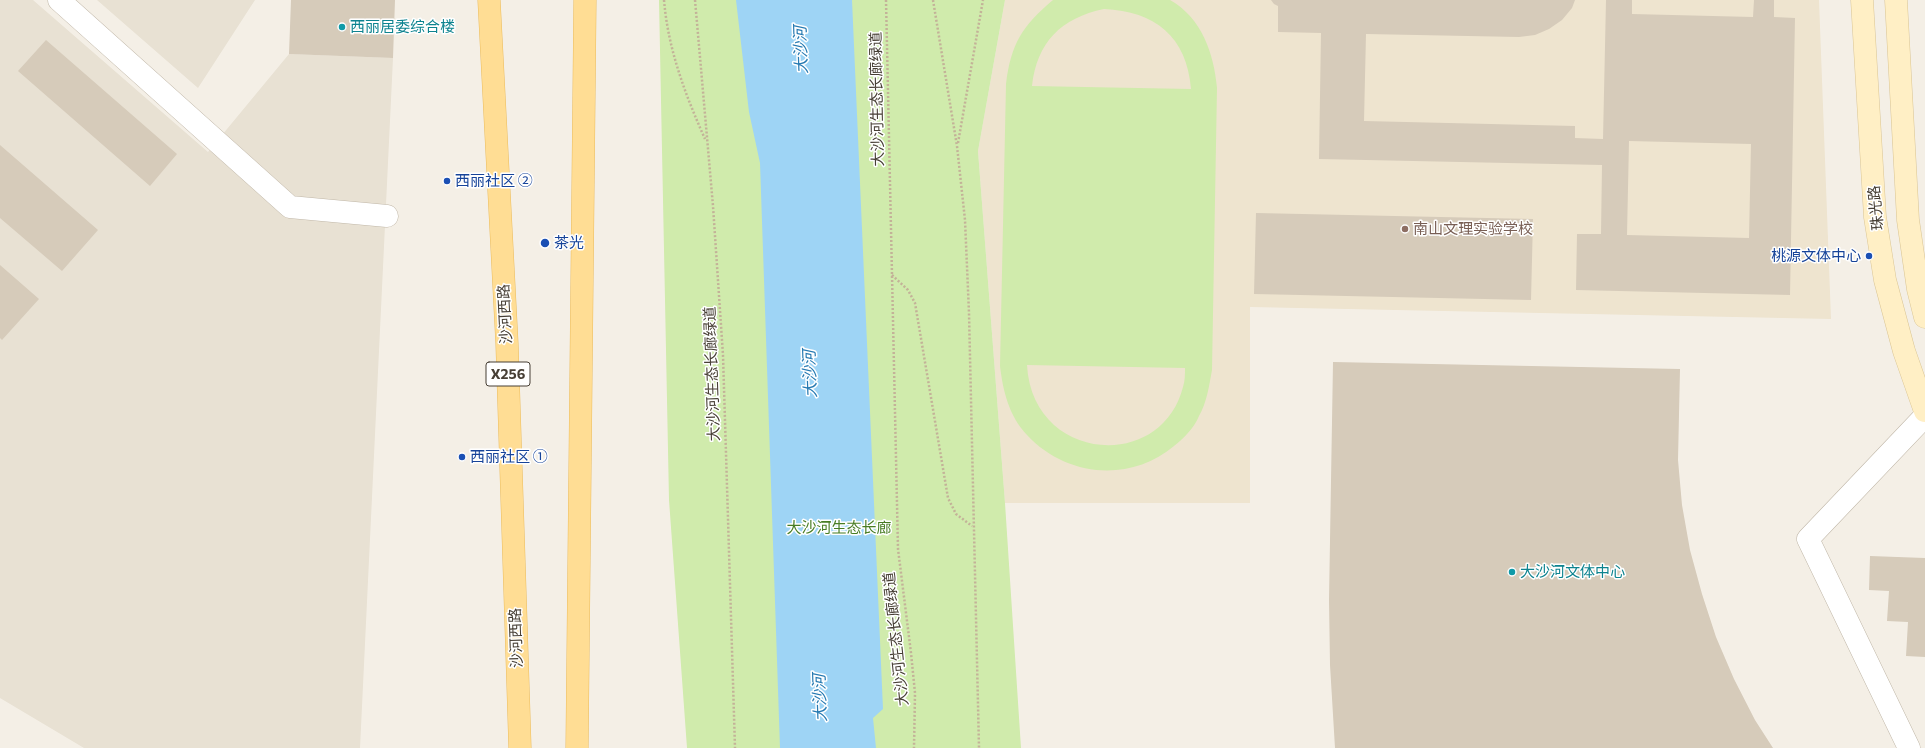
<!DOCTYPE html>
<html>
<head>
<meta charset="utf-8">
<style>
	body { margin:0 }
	canvas { display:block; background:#f4efe6 }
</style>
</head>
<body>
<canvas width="1925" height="748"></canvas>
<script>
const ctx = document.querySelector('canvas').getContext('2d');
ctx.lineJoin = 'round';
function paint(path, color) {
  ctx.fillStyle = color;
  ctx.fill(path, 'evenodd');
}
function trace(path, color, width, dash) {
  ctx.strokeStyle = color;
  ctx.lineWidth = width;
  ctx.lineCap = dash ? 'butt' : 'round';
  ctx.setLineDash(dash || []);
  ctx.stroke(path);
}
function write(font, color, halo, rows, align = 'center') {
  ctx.font = font + ' Commissioner,"Noto Sans SC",sans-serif';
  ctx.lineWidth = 3;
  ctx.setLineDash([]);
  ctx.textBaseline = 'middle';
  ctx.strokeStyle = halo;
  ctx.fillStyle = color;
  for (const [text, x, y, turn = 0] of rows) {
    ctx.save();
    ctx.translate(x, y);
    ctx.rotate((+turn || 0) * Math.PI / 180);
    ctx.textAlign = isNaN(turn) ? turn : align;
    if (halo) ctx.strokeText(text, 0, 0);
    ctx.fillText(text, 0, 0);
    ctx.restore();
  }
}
paint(new Path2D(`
	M0,0H33L208,152L289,54L393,58L360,748H84L0,698Z
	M97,0H255L198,88Z`), '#e8e1d3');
paint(new Path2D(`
	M1005,0H1819L1831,319L1250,307V503H1005L978,151Z`), '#eee4cf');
paint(new Path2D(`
	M659,0H1005L978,151L1005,503L1021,748H687L669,500Z
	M1053,0H1170C1202,18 1214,54 1217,88L1212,370C1209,386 1207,402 1199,416C1194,428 1184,438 1174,446C1130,483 1066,477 1027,435C1009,416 1003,391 1000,366L1006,84C1011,44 1022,26 1053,0ZM1104,9C1155,11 1187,37 1191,89L1032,86C1037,42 1061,18 1104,9ZM1027,365L1185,368C1185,374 1185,381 1183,387C1161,473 1032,462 1027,365Z`), '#d0ebac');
paint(new Path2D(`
	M736,0H852L883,709L873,718L876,748H780L760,163L749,112Z`), '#9ed4f5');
paint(new Path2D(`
	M291,0H395L393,58L289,54Z
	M1271,0H1575L1572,8L1562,20L1549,29L1535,35L1519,37L1366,34L1364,121L1575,126V138L1603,139L1606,0H1632V14L1753,17L1754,0H1774V17L1795,18L1790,295L1576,290L1577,234H1601L1602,165L1319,159L1321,33L1278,32V6L1274,4ZM1629,141L1751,144L1749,238L1627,235Z
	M46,40L177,154L150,186L18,71Z
	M0,145L98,230L62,271L0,218Z
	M1256,213L1533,219L1531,300L1254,294Z
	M0,265L39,299L2,340L0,338Z
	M1333,362L1680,369L1678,460L1682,505L1690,550L1702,594L1716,637L1734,679L1755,720L1773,748H1335L1330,665L1329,600Z
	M1870,556L1925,558V657L1906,656L1908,622L1887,621L1889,591L1869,590Z`), '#d6cbba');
const minor = new Path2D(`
	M59,0L290,207L387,216
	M1909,748L1808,539L1925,416`);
const secondary = new Path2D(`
	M1862,0L1875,217L1885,280L1904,351L1925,411
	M1896,0L1908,220L1918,289L1925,317`);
const primary = new Path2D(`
	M489,0L507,344L520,748
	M577,748L585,0`);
trace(minor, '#c0b7a8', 23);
trace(secondary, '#dac594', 23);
trace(primary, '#ebbc5d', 23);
trace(new Path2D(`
	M664,0C668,49 685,94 705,139
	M695,0L713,206L723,355L735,748
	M886,0L898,549L911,653L915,693L914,748
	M933,0L957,146L965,220L969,313L979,748
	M958,143L983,0
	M892,275L908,290L915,303L948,498L956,514L972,526`), '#c3b298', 2.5, [2, 2]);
trace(minor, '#fff', 22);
trace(secondary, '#ffefc5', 22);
trace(primary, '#ffdd94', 22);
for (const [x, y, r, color] of [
	[342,27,4,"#0f9aa8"],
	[447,181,4,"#1a4fb4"],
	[1405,229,4,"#8d6e63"],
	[545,243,5,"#1a4fb4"],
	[1869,256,4,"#1a4fb4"],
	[462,457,4,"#1a4fb4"],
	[1512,572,4,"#0f9aa8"]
]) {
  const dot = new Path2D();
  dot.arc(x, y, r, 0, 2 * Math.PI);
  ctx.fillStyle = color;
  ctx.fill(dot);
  trace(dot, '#fff', 1.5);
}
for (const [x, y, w] of [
	[508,374,44]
]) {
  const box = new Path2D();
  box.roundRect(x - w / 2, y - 12, w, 24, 3);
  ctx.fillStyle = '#fff';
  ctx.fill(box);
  trace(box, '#473f35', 1);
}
write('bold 14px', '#473f35', null, [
	["X256",508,374]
]);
write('15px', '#0d838f', '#fff', [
	["西丽居委综合楼",350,27],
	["大沙河文体中心",1520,572]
], 'left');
write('15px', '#473f35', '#fff', [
	["大沙河生态长廊绿道",877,99,-91],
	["珠光路",1876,208,-95],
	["沙河西路",505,314,-93],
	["大沙河生态长廊绿道",712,374,-92],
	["沙河西路",516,638,-92],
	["大沙河生态长廊绿道",896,639,-96]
]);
write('15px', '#164399', '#fff', [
	["西丽社区 ②",455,181],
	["茶光",554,243],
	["桃源文体中心",1861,256,"right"],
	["西丽社区 ①",470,457]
], 'left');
write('15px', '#785e54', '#fff', [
	["南山文理实验学校",1413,229]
], 'left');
write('15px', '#487d24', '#fff', [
	["大沙河生态长廊",839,528]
]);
write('italic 16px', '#267ab2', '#fff', [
	["大沙河",801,50,-92],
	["大沙河",810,374,-92],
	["大沙河",820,698,-92]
]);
</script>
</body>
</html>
